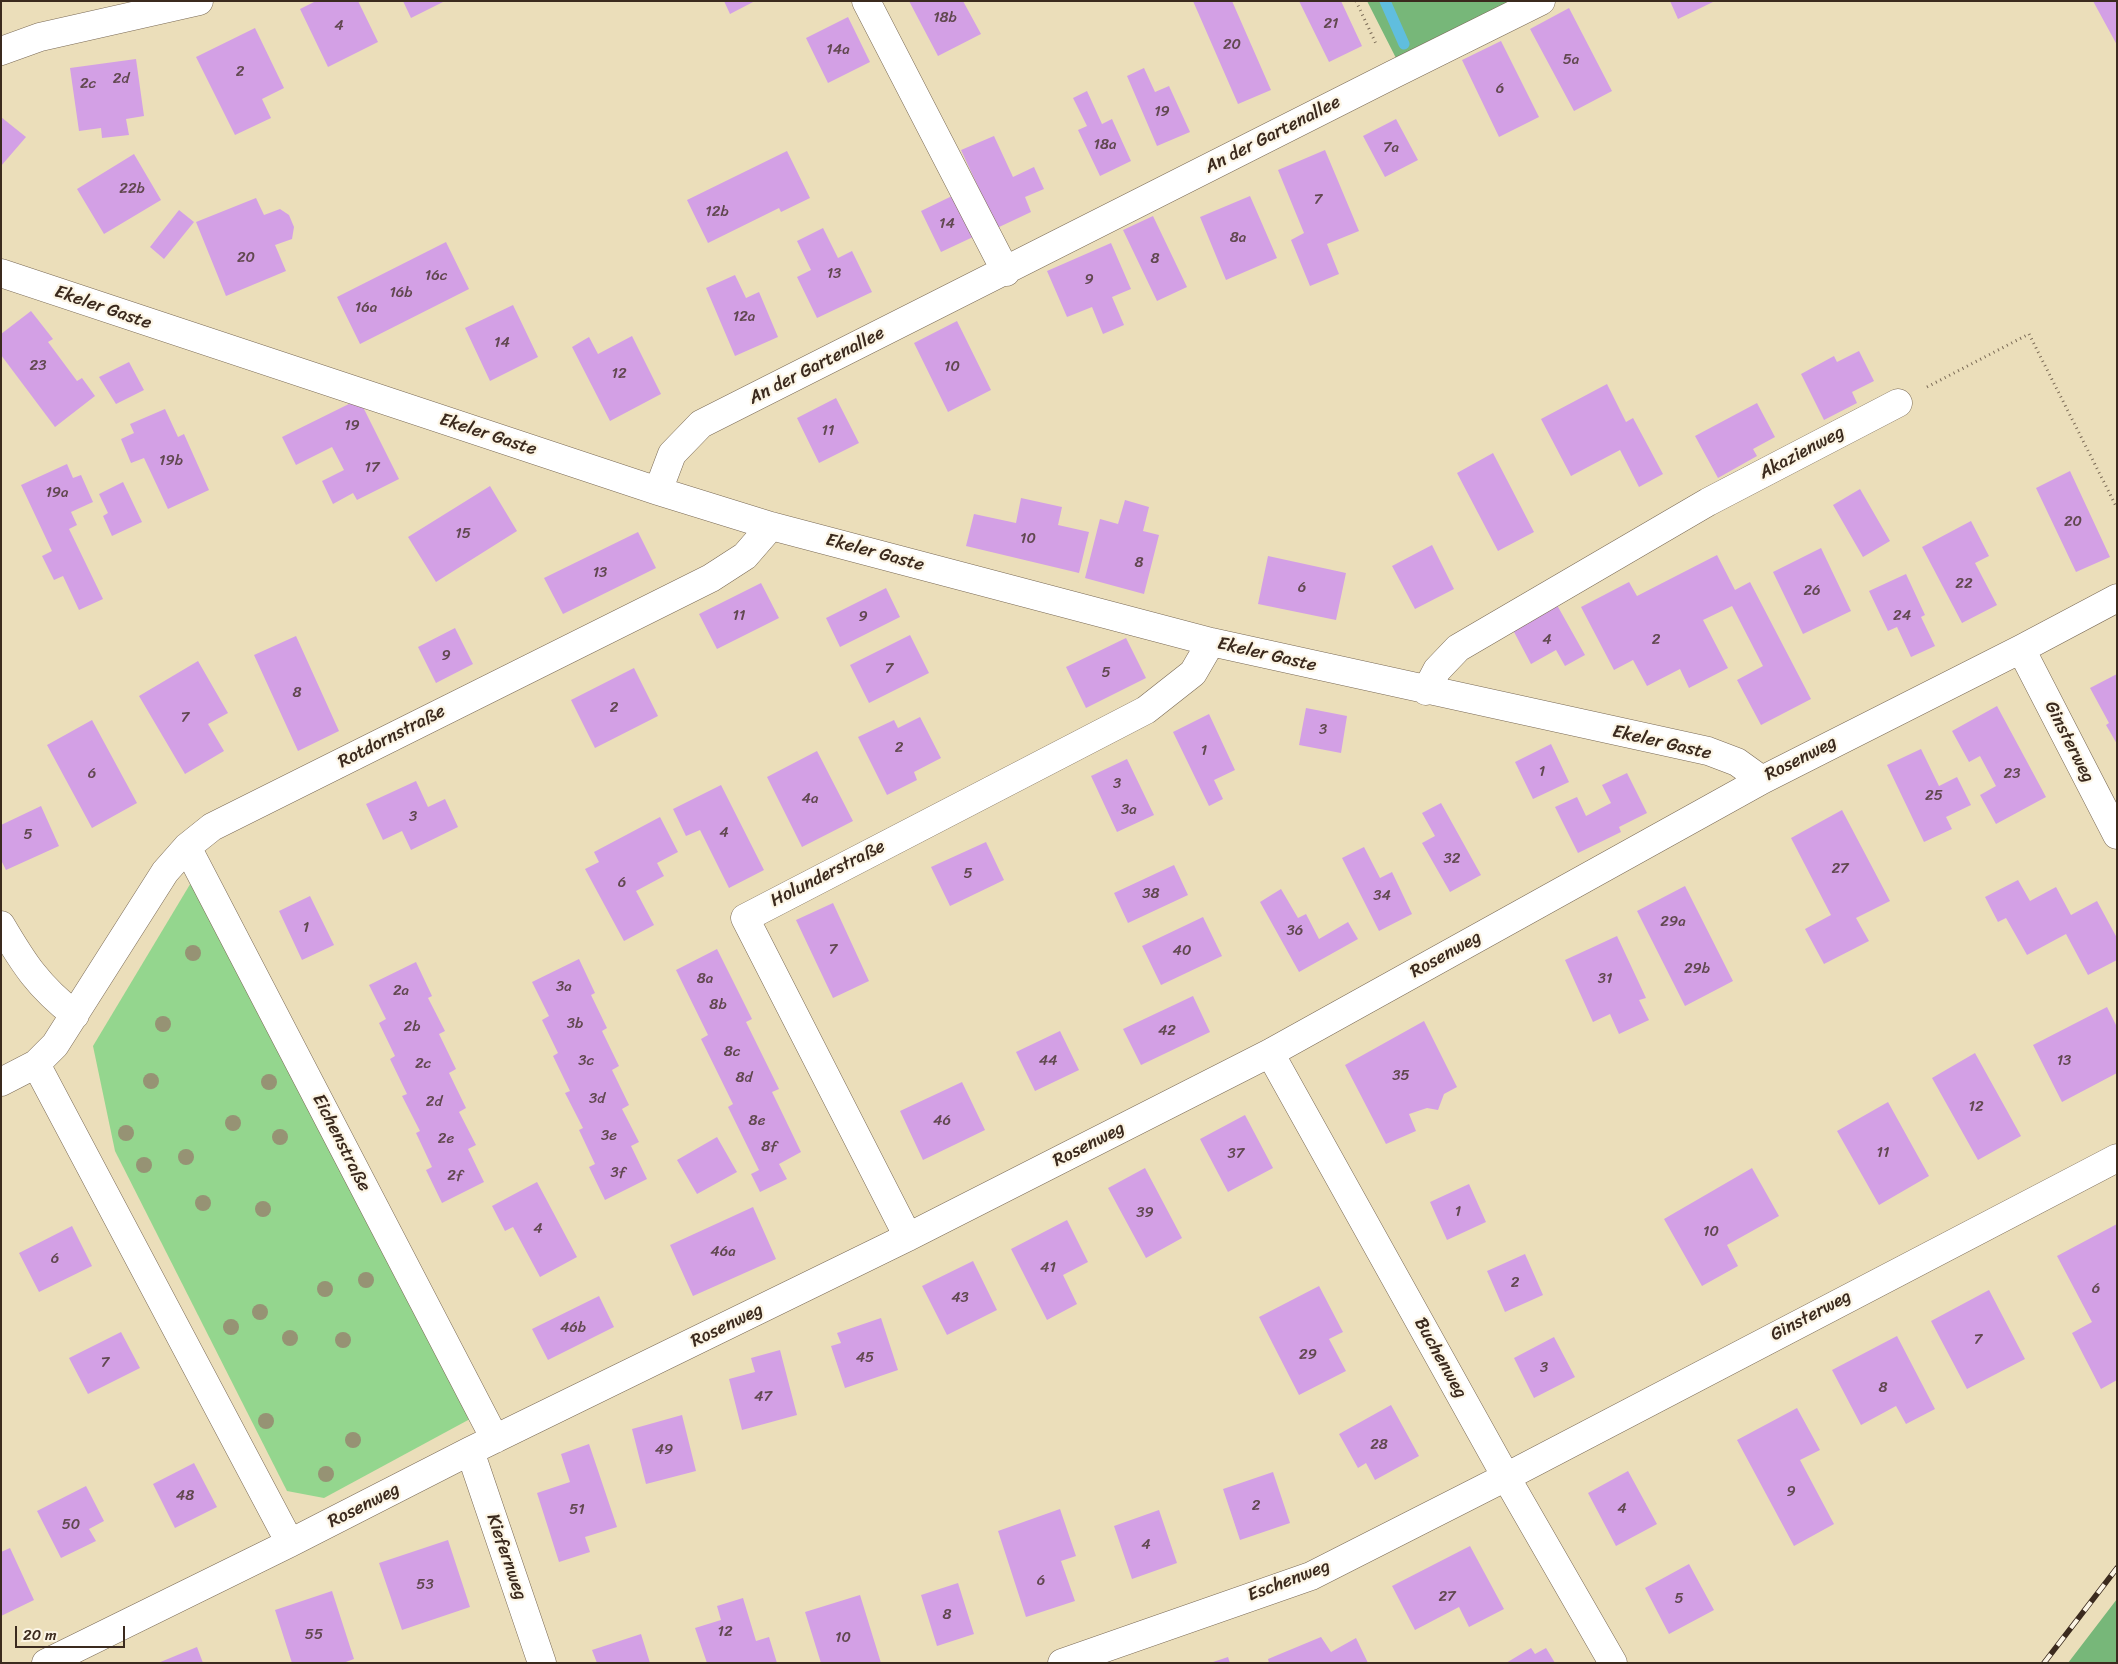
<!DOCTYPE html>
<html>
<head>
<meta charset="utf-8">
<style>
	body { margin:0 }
	#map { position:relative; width:2118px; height:1664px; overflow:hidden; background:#ebdeba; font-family:Sriracha,sans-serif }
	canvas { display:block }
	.frame { position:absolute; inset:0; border:2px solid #3b2a1e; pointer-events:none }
	.scale { position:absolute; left:15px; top:1626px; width:110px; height:22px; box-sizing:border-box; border:2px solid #3b2a1e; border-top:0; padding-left:6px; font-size:15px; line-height:18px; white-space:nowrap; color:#3b2a1e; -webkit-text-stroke:4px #fcf5e5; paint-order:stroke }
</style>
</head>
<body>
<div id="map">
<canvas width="2118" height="1664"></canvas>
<div class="frame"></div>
<div class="scale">20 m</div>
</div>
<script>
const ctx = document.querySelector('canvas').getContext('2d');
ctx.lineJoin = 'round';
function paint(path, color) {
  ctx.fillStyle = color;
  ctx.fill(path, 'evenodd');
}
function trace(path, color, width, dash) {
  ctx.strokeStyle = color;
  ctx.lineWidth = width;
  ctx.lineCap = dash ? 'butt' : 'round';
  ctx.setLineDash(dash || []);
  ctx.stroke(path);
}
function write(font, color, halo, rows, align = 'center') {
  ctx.font = font + ' Sriracha,sans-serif';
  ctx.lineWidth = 4.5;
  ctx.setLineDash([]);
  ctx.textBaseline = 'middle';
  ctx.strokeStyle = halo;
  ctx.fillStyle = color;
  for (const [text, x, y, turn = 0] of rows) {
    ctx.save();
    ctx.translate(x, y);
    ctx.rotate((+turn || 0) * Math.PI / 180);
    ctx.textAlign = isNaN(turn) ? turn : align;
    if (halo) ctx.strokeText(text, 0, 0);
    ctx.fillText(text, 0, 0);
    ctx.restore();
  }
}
paint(new Path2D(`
	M192,881L470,1419L324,1498L287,1491L115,1151L93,1046Z`), '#94d68e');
paint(new Path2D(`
	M1367,1H1525L1397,60Z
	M2117,1599V1663H2068Z`), '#77b779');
trace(new Path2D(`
	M1385,1L1404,44`), '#60bede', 11);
paint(new Path2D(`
	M316,1H358L378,42L328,67L300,9Z
	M403,1H445L411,18Z
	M724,1H755L730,14Z
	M909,1H963L981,34L938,56Z
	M1193,1H1232L1271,90L1238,104Z
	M1299,1H1341L1362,46L1329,62Z
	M1670,1H1715L1678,19Z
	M2093,1H2117V45Z
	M1569,8L1612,91L1574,111L1530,29Z
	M848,17L870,62L828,83L806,38Z
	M255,28L284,88L262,99L271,118L235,135L196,57Z
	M1501,41L1539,117L1499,137L1462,60Z
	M136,59L144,116L126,119L129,135L102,138L101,128L79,131L70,68Z
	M1144,68L1155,92L1169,86L1190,132L1157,146L1127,76Z
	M1087,91L1102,124L1112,119L1131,161L1100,176L1078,130L1087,126L1073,98Z
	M1,117L26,137L1,166Z
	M1396,119L1418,160L1385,177L1363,136Z
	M994,136L1013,177L1034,167L1044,189L1025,197L1031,212L997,228L961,150Z
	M1325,150L1359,231L1327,244L1339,274L1310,286L1291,240L1304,233L1278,170Z
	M787,151L810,198L781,212L779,208L708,243L687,200Z
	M134,154L161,200L104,234L77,189Z
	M952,196L973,237L941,252L921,211Z
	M1250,196L1277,258L1226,280L1200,217Z
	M256,198L264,215L280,209L289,215L294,227L292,239L275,245L286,271L226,296L196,222Z
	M179,210L194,222L164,259L150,247Z
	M1153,216L1187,287L1157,301L1123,230Z
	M823,228L838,258L852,251L872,292L817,318L797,277L811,270L797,241Z
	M446,242L469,289L360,344L337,297Z
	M1111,243L1131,289L1112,297L1124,325L1103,334L1092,307L1067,317L1047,271Z
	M735,275L746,298L759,292L778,337L735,356L706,288Z
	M513,305L538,357L490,381L465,328Z
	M31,311L53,339L48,342L77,381L82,378L95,396L55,427L1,355V334Z
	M957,321L991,390L948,412L914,343Z
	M632,336L661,394L610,421L572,347L589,337L598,354Z
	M1859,351L1874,381L1852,392L1857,403L1824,420L1801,374L1834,356L1837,362Z
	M129,362L144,390L116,404L99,377Z
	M1607,384L1626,422L1633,418L1663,474L1639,487L1620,450L1571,476L1541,419Z
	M836,398L859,443L819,463L797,418Z
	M359,399L399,479L357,500L353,493L333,504L322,481L344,470L332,447L296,465L282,437Z
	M1757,403L1775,437L1753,449L1757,456L1718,478L1695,436Z
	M165,409L178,437L184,434L209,490L168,509L144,458L131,463L121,439L134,433L130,424Z
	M1493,453L1534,532L1498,551L1457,473Z
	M67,464L73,478L81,475L93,502L71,512L77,525L69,529L103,599L79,610L63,576L54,580L42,556L52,551L21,485Z
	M2070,471L2110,557L2076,572L2036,488Z
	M123,482L142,522L112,536L103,516L108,513L99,494Z
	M490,486L517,531L436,582L408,537Z
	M1860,489L1890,541L1863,557L1833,505Z
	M1021,498L1062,507L1058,525L1089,532L1079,573L966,546L974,514L1016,523Z
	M1125,500L1149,507L1143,531L1159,535L1144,594L1085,578L1100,519L1118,524Z
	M1971,521L1989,556L1975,563L1997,605L1962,623L1922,547Z
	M638,532L656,568L563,614L544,578Z
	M1432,545L1454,589L1415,609L1392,566Z
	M1821,548L1851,611L1803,634L1773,572Z
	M1717,555L1735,590L1750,582L1811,699L1761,725L1737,680L1763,666L1732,606L1703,620L1728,668L1689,688L1680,669L1647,686L1633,660L1614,670L1581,607L1629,582L1637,596Z
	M1268,556L1346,573L1336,620L1258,604Z
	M1906,574L1925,615L1921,617L1935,646L1911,657L1897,627L1888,631L1869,591Z
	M761,583L779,618L717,649L699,614Z
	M886,588L900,617L840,647L826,618Z
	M1557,605L1585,655L1565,666L1556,650L1531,664L1513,630Z
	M455,628L473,664L436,683L418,647Z
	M910,635L929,673L869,703L850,665Z
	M296,636L339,731L298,751L254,655Z
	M1126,638L1146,678L1086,708L1066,667Z
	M198,661L228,713L208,724L224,751L185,774L139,696Z
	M634,668L658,716L595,748L571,700Z
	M2117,674V744L2106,725L2109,723L2090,688Z
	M1997,706L2046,797L1996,824L1980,795L1996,786L1980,756L1969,762L1952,731Z
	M1306,708L1347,716L1341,753L1299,745Z
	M1209,714L1235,770L1214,780L1223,799L1209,806L1173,732Z
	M920,717L941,758L914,772L917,780L887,795L858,737L894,720L898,728Z
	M92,720L137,803L92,828L47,745Z
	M1551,744L1569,782L1533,799L1515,762Z
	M1921,749L1939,786L1957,777L1971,805L1946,817L1952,829L1924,842L1887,765Z
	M817,751L853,821L802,847L767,777Z
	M1127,759L1154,815L1117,832L1091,776Z
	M1627,773L1647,813L1619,827L1621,832L1578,853L1555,807L1577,797L1586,816L1611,803L1602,785Z
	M416,781L428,807L445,799L458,827L411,850L402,831L383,840L366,804Z
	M721,785L764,870L729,888L700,830L686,836L673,809Z
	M1441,803L1481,875L1450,892L1422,843L1435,836L1422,813Z
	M41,806L59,846L6,870L1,860V825Z
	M1842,810L1890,901L1856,918L1869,941L1824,964L1805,929L1831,915L1791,838Z
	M660,817L678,852L657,863L664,876L636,891L654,925L624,941L585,869L599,862L594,852Z
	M986,842L1004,880L950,906L931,867Z
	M1364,847L1380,878L1392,872L1412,914L1379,931L1342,858Z
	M1174,865L1188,895L1128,923L1114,893Z
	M2018,880L2030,901L2056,887L2071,915L2097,901L2117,938V960L2088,975L2066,934L2027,955L2006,918L1998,922L1985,897Z
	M1685,886L1733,981L1685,1006L1637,911Z
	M1281,889L1298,918L1306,914L1319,939L1348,922L1358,939L1299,972L1260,902Z
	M310,896L334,945L302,960L279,911Z
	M833,903L869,981L833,998L796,920Z
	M1203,917L1222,956L1161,985L1142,946Z
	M1617,936L1646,998L1639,1000L1649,1020L1619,1034L1610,1014L1593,1022L1565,960Z
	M717,949L752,1019L746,1022L779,1089L772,1092L801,1152L779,1164L787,1179L760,1192L751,1174L759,1170L728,1107L733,1104L701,1039L708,1035L676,970Z
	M579,959L595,993L591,995L607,1028L602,1031L619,1066L612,1070L629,1105L622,1109L639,1142L631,1146L647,1179L605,1200L589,1167L595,1164L579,1130L583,1128L565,1093L570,1091L553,1056L558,1053L542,1020L549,1016L532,982Z
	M416,962L432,996L428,998L445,1031L439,1034L456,1069L449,1073L466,1108L459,1112L476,1145L468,1149L484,1182L442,1203L426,1170L432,1167L416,1133L420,1131L402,1096L407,1094L390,1059L395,1056L379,1023L386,1019L369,985Z
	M1193,996L1210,1032L1141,1065L1123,1029Z
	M2107,1007L2117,1027V1073L2062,1102L2033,1045Z
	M1424,1021L1457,1087L1444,1094L1438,1110L1427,1108L1409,1114L1416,1131L1386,1144L1345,1065Z
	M1060,1031L1079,1070L1035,1091L1016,1052Z
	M1975,1053L2021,1136L1978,1160L1932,1078Z
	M962,1082L985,1130L923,1160L900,1111Z
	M1888,1102L1929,1176L1879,1205L1837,1131Z
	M1245,1115L1273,1168L1228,1192L1200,1139Z
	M717,1137L737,1172L697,1194L677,1160Z
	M1145,1168L1182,1238L1146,1258L1108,1188Z
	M1752,1168L1779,1216L1727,1245L1738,1266L1702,1286L1664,1219Z
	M537,1182L577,1257L540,1277L513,1227L505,1231L492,1206Z
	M1469,1184L1486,1222L1447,1240L1430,1202Z
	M753,1207L776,1259L693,1296L670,1245Z
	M1067,1220L1088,1262L1063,1275L1077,1304L1047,1320L1011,1249Z
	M2117,1224V1380L2101,1389L2072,1333L2092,1322L2057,1256Z
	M72,1226L92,1266L39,1292L19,1253Z
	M1525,1254L1543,1295L1505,1312L1487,1271Z
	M973,1261L997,1310L947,1335L922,1286Z
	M1319,1286L1343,1332L1329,1339L1346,1371L1299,1395L1259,1317Z
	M1989,1290L2025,1359L1967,1389L1931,1321Z
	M599,1296L614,1327L548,1360L532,1329Z
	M881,1318L898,1370L845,1388L831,1346L841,1343L837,1333Z
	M121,1332L140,1368L88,1394L69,1358Z
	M1897,1336L1935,1409L1906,1424L1896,1406L1861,1425L1832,1370Z
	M1554,1337L1575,1377L1534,1398L1514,1358Z
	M780,1350L797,1415L742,1430L729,1379L755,1372L751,1358Z
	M1391,1405L1419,1456L1375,1480L1366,1463L1358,1468L1339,1434Z
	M1797,1408L1820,1450L1800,1460L1834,1524L1794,1546L1737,1440Z
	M682,1415L696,1471L646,1484L632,1429Z
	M589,1444L617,1527L585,1537L590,1552L559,1562L537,1493L570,1482L561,1454Z
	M194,1463L217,1507L175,1528L153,1484Z
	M1628,1471L1657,1524L1616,1546L1588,1493Z
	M1273,1472L1290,1523L1240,1540L1223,1489Z
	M86,1486L104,1521L89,1529L96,1541L61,1558L37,1511Z
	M1060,1509L1076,1556L1061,1561L1075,1601L1026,1617L998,1531Z
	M1159,1510L1177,1563L1132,1579L1114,1526Z
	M448,1540L470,1607L402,1630L379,1563Z
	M1470,1546L1504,1609L1469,1627L1459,1607L1415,1630L1392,1586Z
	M10,1548L34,1600L1,1616V1552Z
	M1689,1564L1714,1610L1669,1634L1645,1588Z
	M958,1583L974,1634L937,1646L921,1595Z
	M332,1591L354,1659L343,1663H292L275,1610Z
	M860,1595L881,1663H821L805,1612Z
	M743,1598L756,1641L769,1637L777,1663H707L695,1628L721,1620L717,1606Z
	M641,1634L650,1663H597L592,1650Z
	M1321,1637L1331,1652L1356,1638L1368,1663H1269L1268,1659Z
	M197,1647L203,1663H158Z
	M1531,1648L1535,1654L1546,1648L1555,1663H1506Z
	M1228,1657L1230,1663H1213V1662Z`), '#d3a0e5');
const minor = new Path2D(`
	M866,1L1006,272
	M1,51L40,37L199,1
	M1,273L658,491L771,526L1211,642L1708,751L1737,762L1762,780
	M658,491L672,454L701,424L1392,75L1541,1
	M2021,649L2117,835
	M1426,691L1437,670L1458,648L1708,502L1898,403
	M187,847L495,1439
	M1,925C24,964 38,986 75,1015
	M1270,1053L1506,1477L1613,1663
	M36,1064L290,1543
	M1,1082L36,1064L55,1045L165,872L187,847L212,827L711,578L745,556L771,526
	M908,1237L745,918L1146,710L1193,673L1211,642
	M470,1451L542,1663
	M46,1663L290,1543L470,1451L908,1237L1270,1053L1762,780L2021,649L2117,598
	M1062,1663L1311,1576L1506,1477L2117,1158`);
trace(minor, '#796955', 29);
trace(new Path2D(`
	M1356,1L1377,46
	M1927,387L2029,334L2117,508`), '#796955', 3, [1, 4]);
trace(minor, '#fff', 28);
const rail = new Path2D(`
	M2044,1663L2117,1568`);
trace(rail, '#3b2a1e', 5.5);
trace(rail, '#fcf5e5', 4, [11]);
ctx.fillStyle = '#969374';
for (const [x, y] of [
	[193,953],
	[163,1024],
	[151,1081],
	[269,1082],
	[233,1123],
	[126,1133],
	[280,1137],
	[186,1157],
	[144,1165],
	[203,1203],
	[263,1209],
	[366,1280],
	[325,1289],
	[260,1312],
	[231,1327],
	[290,1338],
	[343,1340],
	[266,1421],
	[353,1440],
	[326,1474]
]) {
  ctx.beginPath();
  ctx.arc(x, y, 8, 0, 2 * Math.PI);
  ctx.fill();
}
write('15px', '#614850', null, [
	["18b",945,18],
	["21",1331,24],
	["4",339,26],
	["20",1232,45],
	["14a",838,50],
	["5a",1571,60],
	["2",240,72],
	["2d",121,79],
	["2c",88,84],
	["6",1500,89],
	["19",1162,112],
	["18a",1105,145],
	["7a",1391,148],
	["22b",132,189],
	["7",1318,200],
	["12b",717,212],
	["14",947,224],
	["8a",1238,238],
	["20",246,258],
	["8",1155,259],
	["13",834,274],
	["16c",436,276],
	["9",1089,280],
	["16b",401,293],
	["16a",366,308],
	["12a",744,317],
	["14",502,343],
	["23",38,366],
	["10",952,367],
	["12",619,374],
	["19",352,426],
	["11",828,431],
	["19b",171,461],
	["17",372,468],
	["19a",57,493],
	["20",2073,522],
	["15",463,534],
	["10",1028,539],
	["8",1139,563],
	["13",600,573],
	["22",1964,584],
	["6",1302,588],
	["26",1812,591],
	["11",739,616],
	["24",1902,616],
	["9",863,617],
	["4",1547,640],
	["2",1656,640],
	["9",446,656],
	["7",889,669],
	["5",1106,673],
	["8",297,693],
	["2",614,708],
	["7",185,718],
	["3",1323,730],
	["2",899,748],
	["1",1204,751],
	["1",1542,772],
	["6",92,774],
	["23",2012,774],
	["3",1117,784],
	["25",1934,796],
	["4a",810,799],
	["3a",1129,810],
	["3",413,817],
	["4",724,833],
	["5",28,835],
	["32",1452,859],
	["27",1840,869],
	["5",968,874],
	["6",622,883],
	["38",1151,894],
	["34",1382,896],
	["29a",1673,922],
	["1",306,928],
	["36",1295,931],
	["7",833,950],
	["40",1182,951],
	["29b",1697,969],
	["8a",705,979],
	["31",1605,979],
	["3a",564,987],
	["2a",401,991],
	["8b",718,1005],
	["3b",575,1024],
	["2b",412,1027],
	["42",1167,1031],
	["8c",732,1052],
	["3c",586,1061],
	["44",1048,1061],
	["13",2064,1061],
	["2c",423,1064],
	["35",1401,1076],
	["8d",744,1078],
	["3d",597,1099],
	["2d",434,1102],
	["12",1976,1107],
	["8e",757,1121],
	["46",942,1121],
	["3e",609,1136],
	["2e",446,1139],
	["8f",769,1147],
	["11",1883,1153],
	["37",1236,1154],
	["3f",618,1173],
	["2f",455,1176],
	["1",1458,1212],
	["39",1145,1213],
	["4",538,1229],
	["10",1711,1232],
	["46a",723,1252],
	["6",55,1259],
	["41",1048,1268],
	["2",1515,1283],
	["6",2096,1289],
	["43",960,1298],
	["46b",573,1328],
	["7",1978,1340],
	["29",1308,1355],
	["45",865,1358],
	["7",105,1363],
	["3",1544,1368],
	["8",1883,1388],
	["47",763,1397],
	["28",1379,1445],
	["49",664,1450],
	["9",1791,1492],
	["48",185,1496],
	["2",1256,1506],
	["4",1622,1509],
	["51",577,1510],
	["50",71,1525],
	["4",1146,1545],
	["6",1041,1581],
	["53",425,1585],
	["27",1447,1597],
	["5",1679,1599],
	["8",947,1615],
	["12",725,1632],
	["55",314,1635],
	["10",843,1638]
]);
write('18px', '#3b2a1e', '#fcf5e5', [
	["An der Gartenallee",1273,135,-27],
	["Ekeler Gaste",103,308,19],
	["An der Gartenallee",817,366,-27],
	["Ekeler Gaste",488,435,18],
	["Akazienweg",1802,453,-28],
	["Ekeler Gaste",875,553,15],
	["Ekeler Gaste",1267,655,13],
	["Rotdornstraße",392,737,-27],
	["Ginsterweg",2069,742,63],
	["Ekeler Gaste",1662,743,13],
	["Rosenweg",1801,759,-27],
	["Holunderstraße",828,874,-27],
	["Rosenweg",1446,955,-29],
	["Eichenstraße",341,1143,63],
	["Rosenweg",1089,1145,-27],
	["Ginsterweg",1811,1316,-28],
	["Rosenweg",727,1326,-26],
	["Buchenweg",1440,1358,61],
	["Rosenweg",364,1506,-27],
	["Kiefernweg",506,1557,71],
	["Eschenweg",1289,1581,-21]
]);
</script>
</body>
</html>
